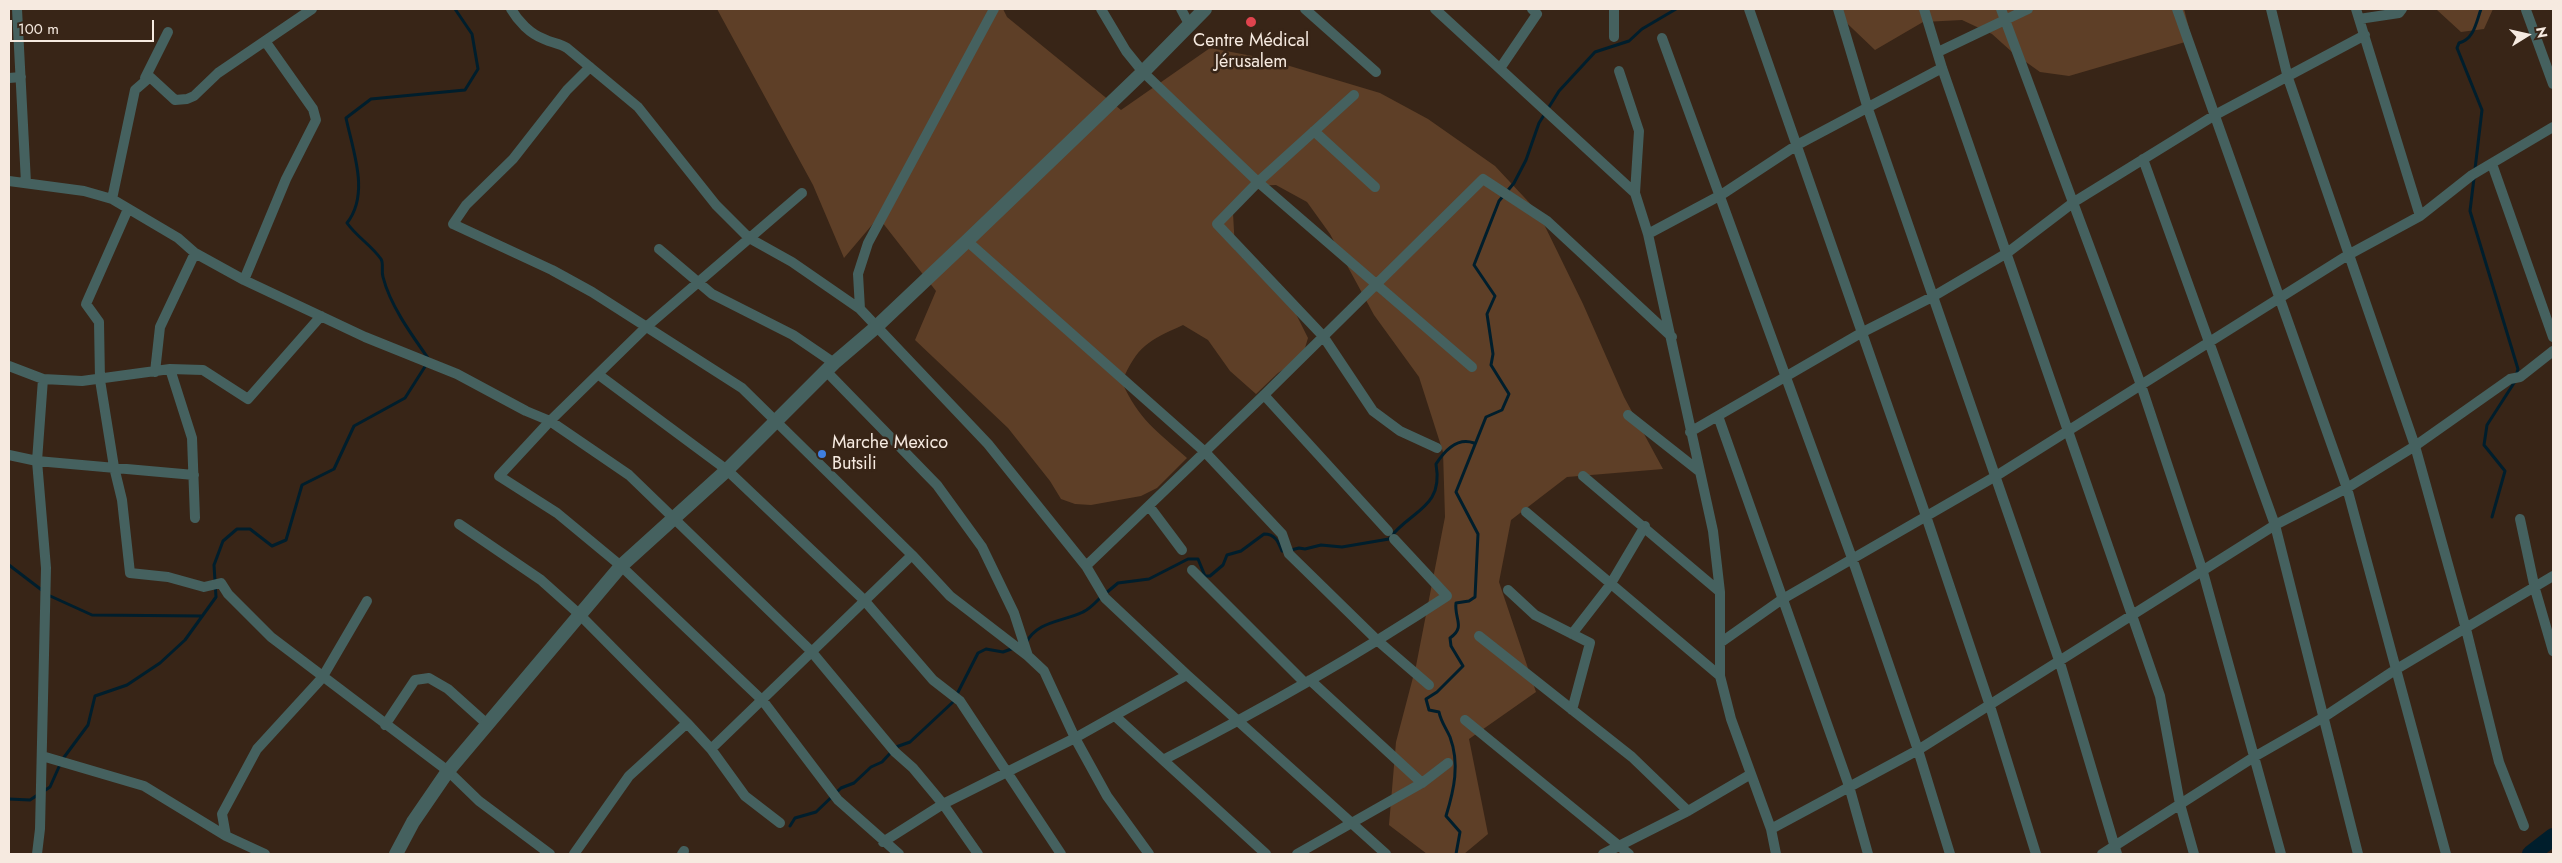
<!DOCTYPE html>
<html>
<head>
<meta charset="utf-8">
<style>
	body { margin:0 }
	#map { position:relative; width:2562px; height:863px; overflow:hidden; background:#382517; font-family:Jost,sans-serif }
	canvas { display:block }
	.frame { position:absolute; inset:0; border:10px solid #f6eae0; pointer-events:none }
	.north { position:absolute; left:2502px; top:10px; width:50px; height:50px; -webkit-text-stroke:4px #382517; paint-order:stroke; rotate:80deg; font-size:14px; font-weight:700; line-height:20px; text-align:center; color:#f6eae0 }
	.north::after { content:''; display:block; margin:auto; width:18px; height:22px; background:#f6eae0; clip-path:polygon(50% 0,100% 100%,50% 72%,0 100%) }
	.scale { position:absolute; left:10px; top:20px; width:144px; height:22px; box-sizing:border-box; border:2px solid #f6eae0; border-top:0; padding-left:6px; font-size:15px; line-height:18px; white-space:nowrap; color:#f6eae0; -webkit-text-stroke:4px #382517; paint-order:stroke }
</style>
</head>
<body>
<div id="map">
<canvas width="2562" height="863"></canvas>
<div class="frame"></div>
<div class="north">N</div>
<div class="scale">100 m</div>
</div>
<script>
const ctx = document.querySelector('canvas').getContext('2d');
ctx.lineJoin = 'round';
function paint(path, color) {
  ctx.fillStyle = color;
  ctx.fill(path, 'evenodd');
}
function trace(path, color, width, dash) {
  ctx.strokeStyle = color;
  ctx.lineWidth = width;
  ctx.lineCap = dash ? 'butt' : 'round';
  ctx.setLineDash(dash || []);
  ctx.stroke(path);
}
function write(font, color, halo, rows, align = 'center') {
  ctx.font = font + ' Jost,sans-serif';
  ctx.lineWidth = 5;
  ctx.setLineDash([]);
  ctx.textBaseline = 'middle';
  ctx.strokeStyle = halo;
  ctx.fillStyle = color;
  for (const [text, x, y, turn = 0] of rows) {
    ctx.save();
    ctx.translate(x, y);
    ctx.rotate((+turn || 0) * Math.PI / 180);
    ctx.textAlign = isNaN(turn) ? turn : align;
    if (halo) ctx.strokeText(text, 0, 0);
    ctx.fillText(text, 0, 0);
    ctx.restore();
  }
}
paint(new Path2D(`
	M717,9H1003L1007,17L1121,110L1210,48L1263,58L1380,93L1428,119L1495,166L1538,212L1583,304L1624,397L1663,469L1567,477L1511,520L1499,582L1536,692L1469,739L1488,834L1464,854H1427L1389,825L1396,742L1416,666L1445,517L1443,452L1419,377L1374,315L1330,234L1307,202L1276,185L1251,186L1233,213L1235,250L1295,312L1308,338L1302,358L1278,373L1256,394L1230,371L1208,340L1183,325C1148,341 1137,346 1122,382C1138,419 1158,432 1187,458L1157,488L1141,496L1091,505L1075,504L1061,499L1050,481L1008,428L915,340L936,291L882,222L877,219L844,258L813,185Z
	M1832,9H2184L2192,40L2069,76L2040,72L2012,52L1992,34L1962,20L1923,22L1875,50Z
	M2427,9H2493L2484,29L2461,32L2437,10Z`), '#5e3f27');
trace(new Path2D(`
	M2475,169L2482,110L2457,48L2459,43C2474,39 2476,23 2481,9
	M2474,178L2470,211L2518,369L2514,383L2487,425L2484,445L2505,471L2492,517
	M1291,550L1299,548L1305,549L1321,545L1342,547L1389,539C1410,510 1444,509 1436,464C1445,450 1458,437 1474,443
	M9,565L43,591
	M1106,593L1118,583L1149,579L1188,559H1198L1205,576H1210L1223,565L1227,555L1241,551L1264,534C1275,534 1278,541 1282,551H1284
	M48,595L92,615L202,616
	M1026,643C1037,621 1062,622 1083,612C1090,609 1096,602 1101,597
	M44,791L50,787L62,760L88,725L95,696L127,685L160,663L185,640L216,597L214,565L223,541L237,529H250L272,546L286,540L302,485L334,469L354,426L405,398L426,365L428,358C411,334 390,305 383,277C381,271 384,264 381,259C371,245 357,237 347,223C370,194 353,151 346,118L371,99L465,90L478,69L472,34L455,9
	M9,799L30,800L39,794
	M790,826L795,818L816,812L841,788L854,783L871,767L882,762L896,747L910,742L953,702L978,653L986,649L1003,652L1014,648
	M1456,854L1460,832L1446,816C1454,790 1460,764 1450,737C1446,728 1441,722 1439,712L1429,710L1426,699L1437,692L1463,666L1451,646L1450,638C1466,627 1454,619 1456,603L1469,601L1475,597L1478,534L1456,492L1486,417L1502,410L1509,394L1491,365L1493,354L1487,314L1495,296L1474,265L1499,201L1514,183L1526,160L1539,123L1559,91L1595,52L1629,41L1642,29L1676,9`), '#001e2c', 3);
trace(new Path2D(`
	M2531,854L2553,837`), '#001e2c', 18);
trace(new Path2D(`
	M17,9L26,183
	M511,9C518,21 530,34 544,39C552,43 559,43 567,48L638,107L716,205L749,238L792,262L860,309L988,444L1086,566L1105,598L1187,675L1386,854
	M1101,9L1126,51L1143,72L1258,182L1472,367
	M1181,9L1189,24
	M1305,9L1376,72
	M1435,9L1635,193L1648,234L1713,531L1720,592V676L1731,719L1771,829L1776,854
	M1614,9V37
	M1749,9L1926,516L1990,706L2036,854
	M1838,9L1868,109L2060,663L2117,854
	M1924,9L1942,68L2160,696L2180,804L2194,854
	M2001,9L2141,385L2203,572L2281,854
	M2177,9L2347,488L2446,854
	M2271,9L2288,78L2415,446L2466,629L2499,762L2524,826
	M2356,9L2420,216
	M2526,10L2553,84
	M2359,19L2399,13L2402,9
	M1662,38L1852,558L1918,750L1950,854
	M1938,52L2028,9
	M590,67L567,90L513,159L466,205L453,224L552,270L592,292L742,388L912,555L950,596L1028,656
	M1501,67L1537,14L1532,9
	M1619,71L1639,131L1635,193
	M9,78L21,77
	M145,78L168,32
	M1354,95L1258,182L1217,224L1323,336L1373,411L1400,431L1437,448
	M1314,131L1375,187
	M2143,159L2275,525L2358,854
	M2492,164L2553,337
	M9,181L84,191L112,199L178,238L195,253L244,280L365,337L457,374L526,411L550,421L629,475L811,651L895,752L913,768L943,804L978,854
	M802,193L645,328L550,421L499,476L557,513L621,566L763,701L838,800L899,854
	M112,199L135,90L150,77L175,100L187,99L194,96L218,73L312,9
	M128,209L86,304L99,322L100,380L114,467L122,500L130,573L168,577L204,587L221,583L228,594L271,637L448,771L479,801L550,854
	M1648,234L1721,195L1797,145L1942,68
	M967,241L1205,452L1282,534L1289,554L1378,641L1429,685
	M659,249L712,294L793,335L834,363
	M244,280L286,179L316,120L313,109L265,41
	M860,309L858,274L868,243L994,9
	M9,366L43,379L82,381L170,369L203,370L248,399L321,316
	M170,369L192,438L195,518
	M826,371L937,485L982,547L1014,613L1028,656L1044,671L1075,738L1107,796L1149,854
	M155,372L160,327L195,253
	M599,375L727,470L864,600L933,680L960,701L1061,854
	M1264,395L1388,531
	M1628,415L1699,471
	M1718,416L1849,786L1868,854
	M1690,432L1861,333L1934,296L2007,253L2074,202L2215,115L2365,35
	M9,455L37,461L194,475
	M1583,476L1720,592
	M1149,506L1182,550
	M1526,512L1720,676
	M2520,519L2535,589L2553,651
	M459,524L541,580L579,614L687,723L711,749L745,796L780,823
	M1086,566L1264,395L1483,179L1547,221L1672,337
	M1192,570L1305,683
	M1508,590L1535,615L1590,643L1572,710
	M1572,634L1610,585L1645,526
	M1479,636L1632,757L1688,811
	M1720,643L1781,600L1996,476L2348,255L2420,216L2472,175L2553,127
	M1310,680L1422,783
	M1115,716L1266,854
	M1465,720L1629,854
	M385,725L415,680L429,678L448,689L487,724
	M711,749L912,555
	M42,756L144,786L226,836L265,854
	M1163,760C1261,710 1356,656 1447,596L1394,539
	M1771,829L1918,750L2275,525L2347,488L2415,446L2510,379L2520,377L2553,351
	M226,836L222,814L257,749L322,678L367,601
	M883,842L943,804L1075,738L1187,675
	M37,854L40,829L46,568L37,461L43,379
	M574,854L629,776L687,723
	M682,854L684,851
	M1297,854L1422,783L1448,763
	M1603,854L1688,811L1751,774
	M2102,854L2254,757L2324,717L2395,670L2553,576`), '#45615f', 10);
trace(new Path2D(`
	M396,854L413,822L448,771L621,566L727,470L834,363L875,328L967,241L1143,72L1205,9`), '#45615f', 14);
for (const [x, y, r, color] of [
	[1251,22,6,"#e0444e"],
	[822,454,5,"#3f7fe0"]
]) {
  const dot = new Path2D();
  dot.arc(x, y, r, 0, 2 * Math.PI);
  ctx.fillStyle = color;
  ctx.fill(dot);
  trace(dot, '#382517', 2);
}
write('18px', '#f6eae0', '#382517', [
	["Centre Médical",1251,42],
	["Jérusalem",1251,63],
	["Marche Mexico",832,444,"left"],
	["Butsili",832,465,"left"]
]);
</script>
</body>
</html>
